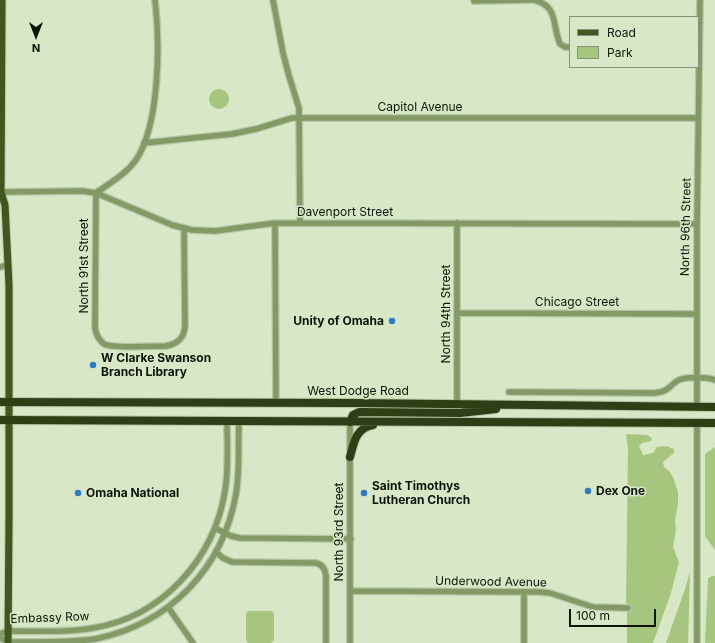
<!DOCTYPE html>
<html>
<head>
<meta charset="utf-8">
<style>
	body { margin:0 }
	#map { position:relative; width:715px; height:643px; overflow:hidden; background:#d8e8c6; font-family:Inter,sans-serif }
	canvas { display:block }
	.legend { position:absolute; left:569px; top:16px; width:130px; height:52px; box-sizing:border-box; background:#d8e8c6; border:1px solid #87937a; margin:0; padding:5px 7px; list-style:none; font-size:12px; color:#0d1307 }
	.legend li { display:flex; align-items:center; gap:8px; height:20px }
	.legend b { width:20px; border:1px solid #87937a }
	.north { position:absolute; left:16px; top:16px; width:40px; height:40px; -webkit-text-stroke:3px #d8e8c6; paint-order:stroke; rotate:180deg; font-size:11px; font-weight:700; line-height:16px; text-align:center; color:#0d1307 }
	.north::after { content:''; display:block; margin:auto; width:14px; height:18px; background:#0d1307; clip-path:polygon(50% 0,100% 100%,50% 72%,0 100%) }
	.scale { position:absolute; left:569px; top:609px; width:87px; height:18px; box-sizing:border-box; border:2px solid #0d1307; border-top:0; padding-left:5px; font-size:12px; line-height:14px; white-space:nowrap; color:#0d1307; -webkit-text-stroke:3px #d8e8c6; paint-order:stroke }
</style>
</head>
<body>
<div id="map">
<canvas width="715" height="643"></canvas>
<ul class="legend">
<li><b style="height:5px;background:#41571f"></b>Road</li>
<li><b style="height:11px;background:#a6c67f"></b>Park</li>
</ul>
<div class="north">N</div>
<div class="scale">100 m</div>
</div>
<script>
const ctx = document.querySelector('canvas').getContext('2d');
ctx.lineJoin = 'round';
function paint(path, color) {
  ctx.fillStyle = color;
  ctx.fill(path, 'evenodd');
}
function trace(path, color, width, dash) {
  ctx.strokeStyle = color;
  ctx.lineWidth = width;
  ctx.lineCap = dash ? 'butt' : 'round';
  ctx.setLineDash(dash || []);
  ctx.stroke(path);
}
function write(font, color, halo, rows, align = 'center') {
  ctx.font = font + ' Inter,sans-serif';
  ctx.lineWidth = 3;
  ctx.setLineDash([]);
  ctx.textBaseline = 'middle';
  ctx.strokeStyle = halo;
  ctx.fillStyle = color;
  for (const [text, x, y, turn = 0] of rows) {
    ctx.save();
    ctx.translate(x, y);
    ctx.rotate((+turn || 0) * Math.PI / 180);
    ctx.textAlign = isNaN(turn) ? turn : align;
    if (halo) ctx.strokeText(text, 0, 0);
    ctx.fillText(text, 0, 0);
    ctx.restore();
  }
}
paint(new Path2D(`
	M209 99a10 10 0 1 1 20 0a10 10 0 1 1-20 0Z
	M626,434L647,435L652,438L651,441L642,443L639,446L643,455L653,453L657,447L666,446L674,449V453L663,462L664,467L669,471L673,477L678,492V504L675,520L676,531L673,547L679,562L671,593L653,643H627V612L630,609V606L626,603L628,448Z
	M715,447V550L705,536V454Z
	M690,572L688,643H666L685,589Z
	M712,576H715V643H705L708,578Z
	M248,611H272L274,614V640L271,643H248L246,640V614Z`), '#a6c67f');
const minor = new Path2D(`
	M155,0C160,42 160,124 136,160C126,174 110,183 96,193L95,328C96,334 99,340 104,344C114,349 153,346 166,346C178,344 184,338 185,326L184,228
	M273,0L283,53L289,76L299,108L300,223
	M534,0C559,6 552,26 560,44L565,47H570
	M474,1L531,0
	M144,143L232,134L256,129L292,118H698
	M1,192L82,191L96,193L158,219L172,225L192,230L215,231L275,223L697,224
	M275,223L276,403
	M457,223V404
	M0,267L8,265
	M458,313L697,314
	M509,392L655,393C669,391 667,388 677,381C684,376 707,377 715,380
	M697,406V224L700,0
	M350,422V643
	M697,424V643
	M215,528L231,536L240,538L351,539
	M216,552L223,558L232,562L316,563C323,565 325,569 326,576V643
	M350,591L540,592L550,593L593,607L628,608
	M524,592V643
	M168,607L193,643
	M0,634L8,631C36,631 65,633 93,628C162,617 214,559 225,491C229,469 227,444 227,421
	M0,638L8,642C36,642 67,643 95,639C170,624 223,568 236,494C240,471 238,445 239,421`);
const major = new Path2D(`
	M1,192L5,205L9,285V520L8,643
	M0,195L1,192L2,0`);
const highway = new Path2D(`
	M0,402L352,403L715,407
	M0,420L715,423
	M350,422L353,415L359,412L460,413L496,409
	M350,457C354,442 356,428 373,425`);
trace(minor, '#b8c6a7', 8);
trace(major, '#b8c6a7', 9);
trace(highway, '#b8c6a7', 10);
trace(minor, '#839a67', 5.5);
trace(major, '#41571f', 7);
trace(highway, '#2e3f15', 8);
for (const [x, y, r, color] of [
	[392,321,4,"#2e7acb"],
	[93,365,4,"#2e7acb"],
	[588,491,4,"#2e7acb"],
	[78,493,4,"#2e7acb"],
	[364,493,4,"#2e7acb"]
]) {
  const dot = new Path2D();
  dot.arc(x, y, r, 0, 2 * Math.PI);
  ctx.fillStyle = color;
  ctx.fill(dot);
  trace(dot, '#d8e8c6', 1.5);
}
write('12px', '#0d1307', '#d8e8c6', [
	["Capitol Avenue",420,107],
	["Davenport Street",345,212],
	["North 96th Street",686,227,-89],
	["North 91st Street",84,266,-90],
	["Chicago Street",577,302],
	["North 94th Street",446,314,-90],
	["West Dodge Road",358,391],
	["North 93rd Street",339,532,-90],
	["Underwood Avenue",491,582,1],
	["Embassy Row",50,618,-2]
]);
write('bold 12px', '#0d1307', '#d8e8c6', [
	["Unity of Omaha",384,321,"right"],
	["W Clarke Swanson",101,358],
	["Branch Library",101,372],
	["Saint Timothys",372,486],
	["Lutheran Church",372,500],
	["Dex One",596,491],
	["Omaha National",86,493]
], 'left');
</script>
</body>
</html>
